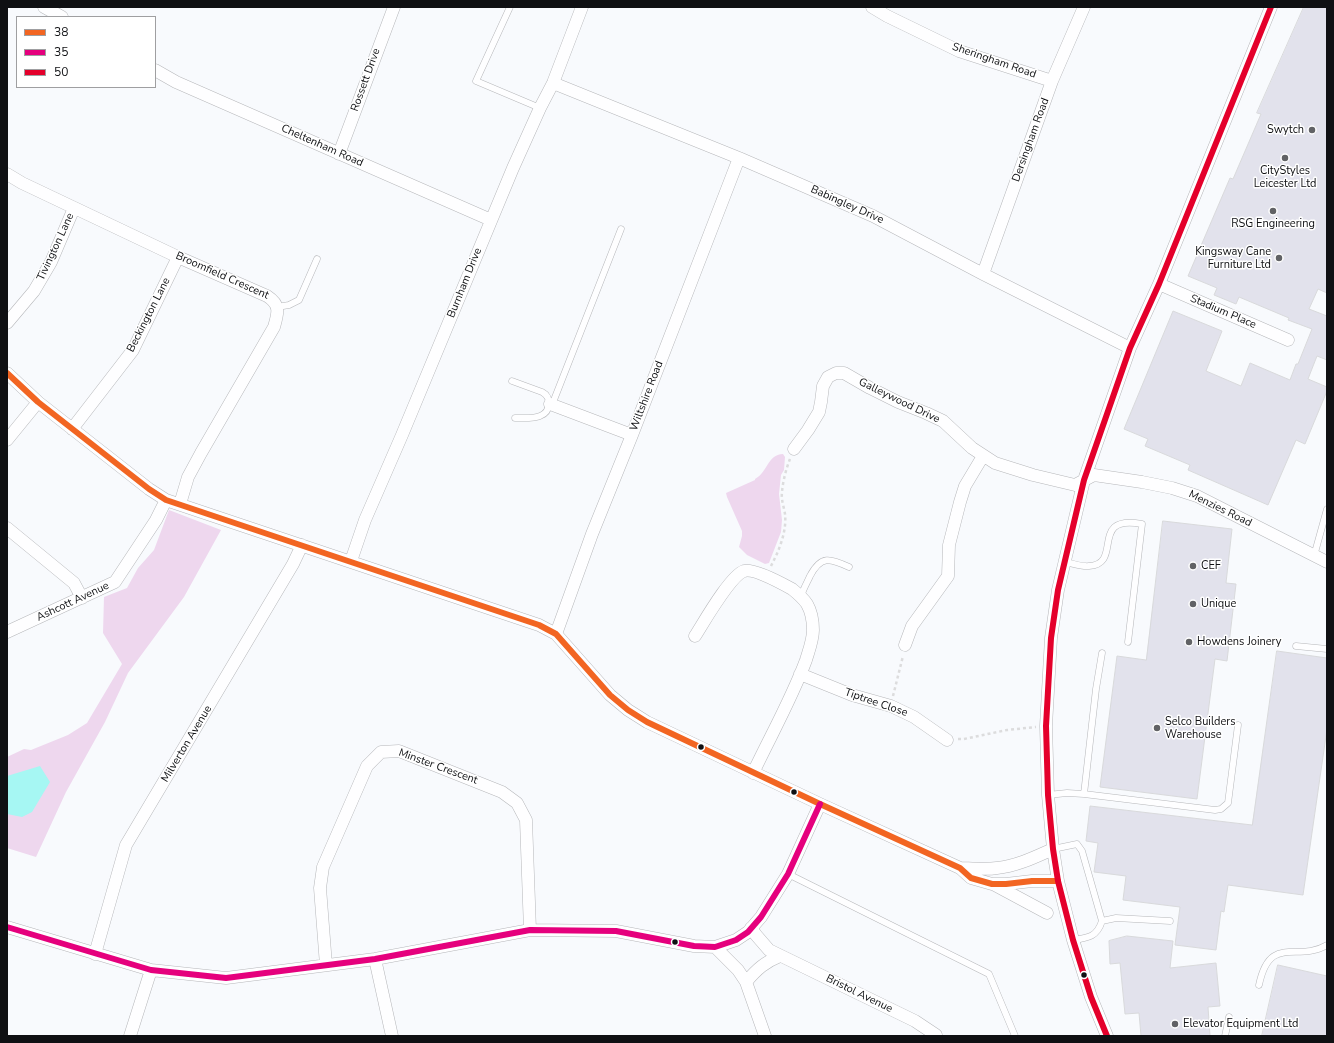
<!DOCTYPE html>
<html>
<head>
<meta charset="utf-8">
<style>
	body { margin:0 }
	#map { position:relative; width:1334px; height:1043px; overflow:hidden; background:#f8fafd; font-family:"Nunito Sans",sans-serif }
	canvas { display:block }
	.frame { position:absolute; inset:0; border:8px solid #0f1013; pointer-events:none }
	.legend { position:absolute; left:16px; top:16px; width:140px; height:72px; box-sizing:border-box; background:#fff; border:1px solid #9f9fa1; margin:0; padding:5px 7px; list-style:none; font-size:12px; color:#0f1013 }
	.legend li { display:flex; align-items:center; gap:8px; height:20px }
	.legend b { width:20px; border:1px solid #9f9fa1 }
</style>
</head>
<body>
<div id="map">
<canvas width="1334" height="1043"></canvas>
<div class="frame"></div>
<ul class="legend">
<li><b style="height:5px;background:#f26522"></b>38</li>
<li><b style="height:5px;background:#e5007d"></b>35</li>
<li><b style="height:5px;background:#e4002b"></b>50</li>
</ul>
</div>
<script>
const ctx = document.querySelector('canvas').getContext('2d');
ctx.lineJoin = 'round';
function paint(path, color) {
  ctx.fillStyle = color;
  ctx.fill(path, 'evenodd');
}
function trace(path, color, width, dash) {
  ctx.strokeStyle = color;
  ctx.lineWidth = width;
  ctx.lineCap = dash ? 'butt' : 'round';
  ctx.setLineDash(dash || []);
  ctx.stroke(path);
}
function write(font, color, halo, rows, align = 'center') {
  ctx.font = font + ' "Nunito Sans",sans-serif';
  ctx.lineWidth = 3;
  ctx.setLineDash([]);
  ctx.textBaseline = 'middle';
  ctx.strokeStyle = halo;
  ctx.fillStyle = color;
  for (const [text, x, y, turn = 0] of rows) {
    ctx.save();
    ctx.translate(x, y);
    ctx.rotate((+turn || 0) * Math.PI / 180);
    ctx.textAlign = isNaN(turn) ? turn : align;
    if (halo) ctx.strokeText(text, 0, 0);
    ctx.fillText(text, 0, 0);
    ctx.restore();
  }
}
paint(new Path2D(`
	M783,454L785,457L784,470L781,475L779,494L782,520L781,532L769,563L765,564L747,555L739,547L742,536V531L727,497L726,493L755,480V479C768,472 767,455 783,454Z
	M169,510L221,530L184,597L128,673L105,722L66,792L36,857L7,848V757L24,749L31,750L68,735L87,723L122,664L103,633L104,597L127,588L138,568L154,550Z`), '#eed7ee');
paint(new Path2D(`
	M40,766L50,782L32,812L22,817L7,814V776Z`), '#a6f7f3');
const building = new Path2D(`
	M1304,7H1327V293L1318,289L1309,309L1327,316V360L1317,356L1308,379L1327,387V391L1305,444L1296,440L1268,505L1188,470L1190,465L1145,446L1148,439L1124,429L1173,311L1222,331L1206,371L1241,386L1250,363L1290,380L1296,364H1298L1312,329L1288,320L1289,318L1239,297L1236,304L1214,295L1217,288L1188,276L1230,178L1233,179L1261,114L1257,113Z
	M1163,521L1232,529L1226,583L1236,584L1227,661L1215,659L1197,799L1100,787L1117,656L1146,660Z
	M1277,651L1327,658V729L1303,895L1228,885L1224,912L1221,911L1216,950L1175,945L1180,907L1123,900L1126,876L1094,872L1098,843L1086,841L1090,806L1252,825Z
	M1127,936L1173,941L1170,968L1216,963L1220,1006L1208,1007L1210,1036H1141L1139,1013L1125,1014L1120,963L1110,964L1109,941Z
	M1278,965L1327,976V1036H1262Z`);
paint(building, '#e2e2ec');
trace(building, '#d8d9db', 1);
const lane = new Path2D(`
	M510,7L476,81L540,108
	M277,307L289,305L299,300L317,259
	M512,381L542,392C552,397 551,412 540,416C533,419 523,418 515,418
	M552,405L621,229
	M1314,556L1327,509
	M1065,562C1072,563 1081,567 1089,566C1124,564 1088,514 1142,524L1128,642
	M801,597C803,589 807,583 810,576C821,555 830,558 849,567
	M1296,646L1327,649
	M1084,794L1215,810L1221,809L1228,803L1238,725
	M1048,795L1067,793L1084,794L1096,689L1102,653
	M1053,849L1077,844L1082,851L1102,921C1097,937 1088,938 1073,940
	M788,874L989,974L1015,1036
	M1102,921L1116,918L1170,921
	M1259,985C1270,933 1297,963 1327,945
	M1225,1036L1229,1017`);
const street = new Path2D(`
	M44,7L62,17
	M872,7L887,16L959,51L1052,81
	M155,70L176,82L491,220
	M553,83L739,158L873,216L983,274L1130,348
	M339,154L394,7
	M7,174L22,183L178,257L267,296C281,305 278,313 274,327L201,453L188,477L180,504
	M983,274L1052,81L1084,7
	M1159,284L1288,340
	M7,323L34,291L51,262L74,208
	M7,373L38,402L149,489L166,500L539,625L556,634L610,695L628,710L647,722L820,804L960,868L971,878L992,884H1006L1032,881H1058
	M550,404L632,435
	M72,429L133,350L178,257
	M7,440L38,402
	M794,449L808,430L819,412L821,402L823,386L828,377L836,373H844L870,388L898,402L926,413L943,421L972,448L995,463L1033,475L1075,485L1094,475L1142,482L1172,488L1197,496L1327,562
	M7,528L74,583L82,598
	M351,561L365,520L402,435L513,168L540,108L553,83L582,7
	M7,632L115,582L156,520L166,500
	M556,634L592,534L632,435L739,158
	M695,636C704,622 730,576 744,571C754,568 783,584 792,589C797,593 803,598 807,604C811,611 813,622 813,630C813,640 809,650 806,660C792,698 771,735 753,773
	M905,645L912,626L948,576L949,545L960,502L965,486L983,456
	M800,674L852,695L891,706L914,717L947,740
	M960,868C972,868 985,870 997,868C1017,866 1035,857 1053,849
	M993,884L1047,913
	M7,927L151,970L226,978L375,959L530,930L616,931L694,946L715,947L736,940L748,932L761,917L788,874L820,804
	M751,928L756,935L769,950L915,1021L936,1035
	M715,947L738,970L746,982L765,1036
	M95,954L126,845L293,564L302,545
	M375,959L392,1036
	M326,965L320,888L323,867L367,766L381,752L399,751L502,792L517,803L526,820L530,930
	M746,982C757,969 765,962 780,956
	M130,1036L151,970
	M1107,1036L1091,997L1073,940L1058,881L1053,849L1048,795L1046,726L1051,638L1058,590L1084,480L1130,348L1159,284L1271,7`);
trace(lane, '#b6b7ba', 7);
trace(street, '#b6b7ba', 13);
trace(new Path2D(`
	M771,566C779,551 787,531 785,514C784,507 781,500 782,492C783,481 786,469 790,459
	M893,696L903,656
	M958,739H964L1007,730L1036,727`), '#dcdcdd', 2.5, [3, 3]);
trace(lane, '#fefeff', 6);
trace(street, '#fefeff', 12);
trace(new Path2D(`
	M7,373L38,402L149,489L166,500L539,625L556,634L610,695L628,710L647,722L820,804L960,868L971,878L992,884H1006L1032,881H1058`), '#f26522', 6);
trace(new Path2D(`
	M7,927L151,970L226,978L375,959L530,930L616,931L694,946L715,947L736,940L748,932L761,917L788,874L820,804`), '#e5007d', 6);
trace(new Path2D(`
	M1107,1036L1091,997L1073,940L1058,881L1053,849L1048,795L1046,726L1051,638L1058,590L1084,480L1130,348L1159,284L1271,7`), '#e4002b', 6);
for (const [x, y, r, color] of [
	[1312,130,4,"#616265"],
	[1285,158,4,"#616265"],
	[1273,211,4,"#616265"],
	[1279,258,4,"#616265"],
	[1193,566,4,"#616265"],
	[1193,604,4,"#616265"],
	[1189,642,4,"#616265"],
	[1157,728,4,"#616265"],
	[701,747,3.5,"#0f1013"],
	[794,792,3.5,"#0f1013"],
	[675,942,3.5,"#0f1013"],
	[1084,975,3.5,"#0f1013"],
	[1175,1024,4,"#616265"]
]) {
  const dot = new Path2D();
  dot.arc(x, y, r, 0, 2 * Math.PI);
  ctx.fillStyle = color;
  ctx.fill(dot);
  trace(dot, '#fff', 1.5);
}
write('11px', '#0f1013', '#fff', [
	["Sheringham Road",994,61,19],
	["Rossett Drive",366,80,-70],
	["Dersingham Road",1031,140,-70],
	["Cheltenham Road",322,146,24],
	["Babingley Drive",847,205,24],
	["Tivington Lane",56,247,-65],
	["Broomfield Crescent",222,276,24],
	["Burnham Drive",465,283,-68],
	["Stadium Place",1223,312,23],
	["Beckington Lane",149,315,-63],
	["Wiltshire Road",647,396,-69],
	["Galleywood Drive",899,401,26],
	["Menzies Road",1220,509,26],
	["Ashcott Avenue",73,602,-25],
	["Tiptree Close",876,703,19],
	["Milverton Avenue",187,744,-59],
	["Minster Crescent",438,767,20],
	["Bristol Avenue",859,994,26]
]);
write('11px', '#0f1013', '#fff', [
	["Swytch",1304,130,"right"],
	["CityStyles",1285,171,"center"],
	["Leicester Ltd",1285,184,"center"],
	["RSG Engineering",1273,224,"center"],
	["Kingsway Cane",1271,252,"right"],
	["Furniture Ltd",1271,265,"right"],
	["CEF",1201,566],
	["Unique",1201,604],
	["Howdens Joinery",1197,642],
	["Selco Builders",1165,722],
	["Warehouse",1165,735],
	["Elevator Equipment Ltd",1183,1024]
], 'left');
</script>
</body>
</html>
